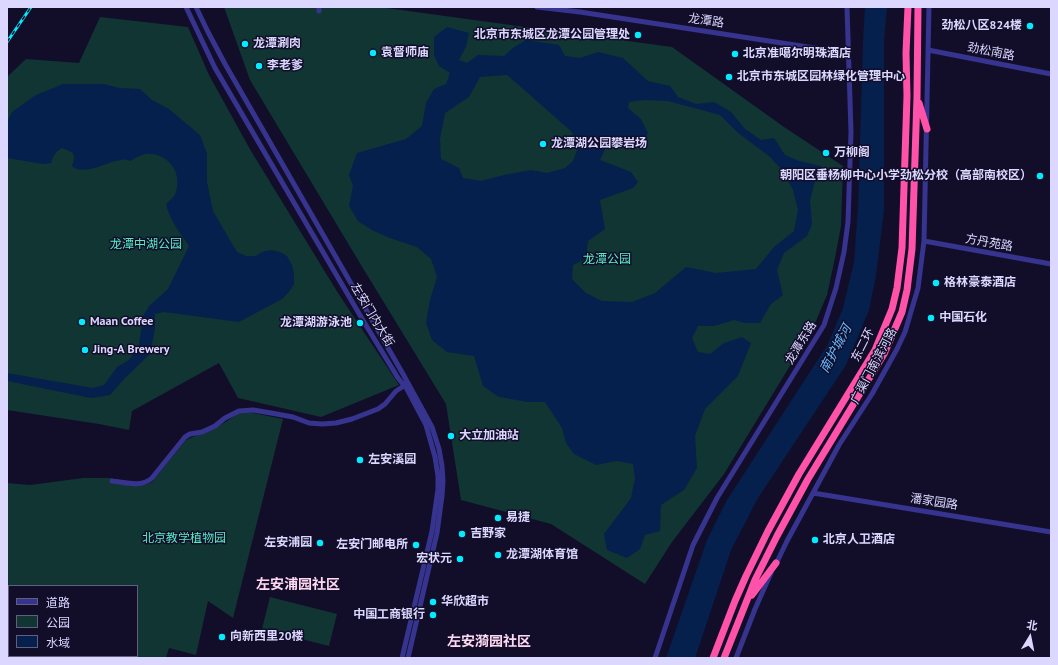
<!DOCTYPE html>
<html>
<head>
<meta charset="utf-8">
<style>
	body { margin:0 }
	#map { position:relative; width:1058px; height:665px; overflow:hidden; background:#120e2a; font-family:"PT Sans","Noto Sans SC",sans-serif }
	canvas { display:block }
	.frame { position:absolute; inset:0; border:8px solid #dbd7ff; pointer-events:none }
	.legend { position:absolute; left:8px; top:585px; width:130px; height:72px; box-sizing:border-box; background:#120e2a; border:1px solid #625e7f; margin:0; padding:5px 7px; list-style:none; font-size:12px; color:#dbd7ff }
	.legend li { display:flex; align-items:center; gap:8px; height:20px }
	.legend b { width:20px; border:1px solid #625e7f }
	.north { position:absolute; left:1010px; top:617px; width:40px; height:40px; -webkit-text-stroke:3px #120e2a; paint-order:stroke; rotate:10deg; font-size:11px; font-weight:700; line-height:16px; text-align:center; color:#dbd7ff }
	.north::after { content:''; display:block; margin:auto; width:14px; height:18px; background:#dbd7ff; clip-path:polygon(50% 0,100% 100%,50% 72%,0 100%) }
</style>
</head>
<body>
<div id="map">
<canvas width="1058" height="665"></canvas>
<div class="frame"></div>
<ul class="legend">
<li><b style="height:5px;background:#36348e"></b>道路</li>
<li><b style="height:11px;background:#103533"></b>公园</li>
<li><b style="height:11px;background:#05204c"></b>水域</li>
</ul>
<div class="north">北</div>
</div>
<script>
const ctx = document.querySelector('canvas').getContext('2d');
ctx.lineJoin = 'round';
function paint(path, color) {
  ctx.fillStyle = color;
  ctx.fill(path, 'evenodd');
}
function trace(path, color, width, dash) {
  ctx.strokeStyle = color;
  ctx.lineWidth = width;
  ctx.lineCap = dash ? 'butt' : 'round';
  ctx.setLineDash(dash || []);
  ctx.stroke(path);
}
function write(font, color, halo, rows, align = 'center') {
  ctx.font = font + ' "PT Sans","Noto Sans SC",sans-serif';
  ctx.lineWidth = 3;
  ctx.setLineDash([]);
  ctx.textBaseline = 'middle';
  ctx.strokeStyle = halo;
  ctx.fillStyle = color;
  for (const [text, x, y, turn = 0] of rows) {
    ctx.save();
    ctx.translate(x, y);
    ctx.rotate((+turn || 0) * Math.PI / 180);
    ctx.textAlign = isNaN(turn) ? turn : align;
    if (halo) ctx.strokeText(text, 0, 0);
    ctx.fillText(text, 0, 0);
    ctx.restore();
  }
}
paint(new Path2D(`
	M224,7H379L672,47L784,127L843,166L841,226L835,258L827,295L813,328L724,474L672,542L645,584L551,524L461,500L446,404L361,265L250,80Z
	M100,17L188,27L209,75L251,151L338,293L399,385L321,417L238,398L219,363L132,411L129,430L99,424L7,410V77L26,59L79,63Z
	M239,413H253L283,419L233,618L208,601L196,655L169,648L166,658H120L113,656H137V586H9V629L7,628V483L30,485L83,478H110L145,485L152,482L186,440L224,423Z
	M270,597L337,614L329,646L262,629Z`), '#103533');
paint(new Path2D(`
	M865,7H887L884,40V210L876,276L869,310L846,365L758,498L731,550L695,658H666L707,540L727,500L828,344L843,308L854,262L858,208L863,41Z
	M447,27L469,33L466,47L459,60L467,63L478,55L504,56L513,48L526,40L559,45L565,56L580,58L598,52L623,58L648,81L670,86L678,97L696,104L714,102L731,112L745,129L761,140L774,138L785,155L799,161L821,166L824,171L815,181L810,201L812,224L807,236L784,253L777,270L783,295L771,304L760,323H745L734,320L714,326H698L692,338L698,352L710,354L724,343L742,337L751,343L738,376L705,409L695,436L697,468L684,490L661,505L660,531L645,535L640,549L627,558L607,550L604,534L631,498L635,478L633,464L617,461L596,465L574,454L566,443L562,428L545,402H528L499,397L483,386L474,356L447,352L432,340L426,323L430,300L437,277L431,259L417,247L387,237L372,230L358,221L349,206L353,186L349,175L357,153L406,139L422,126L426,103L434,89L446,84L450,73L439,66L434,55V37ZM507,75L522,88L572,132L578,148L573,161L565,168L547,173L531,170L504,175L481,181L463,178L459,168L441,159L440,139L445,113L469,97L480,77ZM644,100L668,101L720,115L738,133L769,156L783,171L793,190L798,210L794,231L774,247L756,269L716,273L686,267L655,293L632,302L602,301L586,293L572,279L573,265L586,259L588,241L605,229L600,200L633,188L638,182L631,172L600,160L607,146L609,136L625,142L642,144L648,133L641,119L628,108L629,102Z
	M63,84H104L120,88L140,89L152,100L169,109L200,135L207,154V182L213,211L237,252L246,256H256L262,252L271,250L280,252L287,256L292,265L294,274V284L289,292L282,299L239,322L164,312L155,314V329L150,354L125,378L110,395L91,398L7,381V373L93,388L104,385L117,367L129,360L139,345L143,316L149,306L168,289L189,246C181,234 169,219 166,204C169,201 173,198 175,195C176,192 177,189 177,186C180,170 167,155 151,154C144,153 137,157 131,161C128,160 124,159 121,160C107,161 84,177 72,166L74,159L73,153L67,150L62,148C55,152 53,156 51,163L43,164L7,158V122L12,112L36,95Z`), '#05204c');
trace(new Path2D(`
	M186,7L215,68L364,322L398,378L407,389L426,425L435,457L438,476V489L432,531L402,658
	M196,7L208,32L225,64L403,374L432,427L439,449L442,466L443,481L442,496L437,533L408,658
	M537,7L580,12L847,53
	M319,11V7
	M928,50L1051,74
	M924,241L1051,264
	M112,481C125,482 141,488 152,478L185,437L190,434L202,432L215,426L225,418L239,411L253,410L271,413L293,417L309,423L322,424L336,423L352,419L378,409L385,404L396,391L407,384
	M813,493L1051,532
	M775,566L787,541L839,445L872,394L897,349L905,332L918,288L924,241L929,7
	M7,640L9,641
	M67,656L75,658
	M655,658L693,545L717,498L824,325L836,288L844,252L848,222L851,132L847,7
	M736,658L755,609L771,573`), '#36348e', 5);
trace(new Path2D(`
	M919,103L927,129
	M752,595L776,563
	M713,658L735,601L746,576L768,531L799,474L875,350L892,309L897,288L902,248L907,96L906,53L908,7
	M724,658L755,580L777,536L808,479L884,354L902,312L907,290L912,249L917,97L918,7`), '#ff52a8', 7);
const rail = new Path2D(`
	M7,42L31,7`);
trace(rail, '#03ebff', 3);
trace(rail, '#120e2a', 1.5, [4.5]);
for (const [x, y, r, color] of [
	[1030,26,4,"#03ebff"],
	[638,35,4,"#03ebff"],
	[245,44,4,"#03ebff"],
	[373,53,4,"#03ebff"],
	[735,54,4,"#03ebff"],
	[259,66,4,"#03ebff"],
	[729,77,4,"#03ebff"],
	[543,144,4,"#03ebff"],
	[826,153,4,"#03ebff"],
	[1040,176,4,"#03ebff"],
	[936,283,4,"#03ebff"],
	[931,318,4,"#03ebff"],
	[82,322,4,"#03ebff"],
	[360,323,4,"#03ebff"],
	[85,350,4,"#03ebff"],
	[451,436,4,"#03ebff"],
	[360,460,4,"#03ebff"],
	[498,518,4,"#03ebff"],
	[462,534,4,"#03ebff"],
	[815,540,4,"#03ebff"],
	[320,543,4,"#03ebff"],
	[416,545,4,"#03ebff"],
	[498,555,4,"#03ebff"],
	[460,559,4,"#03ebff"],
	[433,602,4,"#03ebff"],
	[433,615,4,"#03ebff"],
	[222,637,4,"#03ebff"]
]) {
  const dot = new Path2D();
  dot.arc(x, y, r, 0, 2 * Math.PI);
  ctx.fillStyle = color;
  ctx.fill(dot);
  trace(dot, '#120e2a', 1.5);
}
write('12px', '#dbd7ff', '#120e2a', [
	["龙潭路",706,21,8],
	["劲松南路",991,52,11],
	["方丹苑路",989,243,10],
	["左安门内大街",372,315,59],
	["龙潭东路",801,343,-59],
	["东二环",863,345,-63],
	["广渠门南滨河路",874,366,-62],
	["潘家园路",934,502,9]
]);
write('bold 12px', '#dbd7ff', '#120e2a', [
	["劲松八区824楼",1022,26,"right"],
	["北京市东城区龙潭公园管理处",630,35,"right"],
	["龙潭涮肉",253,44],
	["袁督师庙",381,53],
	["北京准噶尔明珠酒店",743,54],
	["李老爹",267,66],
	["北京市东城区园林绿化管理中心",737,77],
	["龙潭湖公园攀岩场",551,144],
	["万柳阁",834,153],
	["朝阳区垂杨柳中心小学劲松分校（高部南校区）",1032,176,"right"],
	["格林豪泰酒店",944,283],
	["中国石化",939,318],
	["Maan Coffee",90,322],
	["龙潭湖游泳池",352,323,"right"],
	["Jing-A Brewery",93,350],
	["大立加油站",459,436],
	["左安溪园",368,460],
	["易捷",506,518],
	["吉野家",470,534],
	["北京人卫酒店",823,540],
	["左安浦园",312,543,"right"],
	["左安门邮电所",408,545,"right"],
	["龙潭湖体育馆",506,555],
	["宏状元",452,559,"right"],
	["华欣超市",441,602],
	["中国工商银行",425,615,"right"],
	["向新西里20楼",230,637]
], 'left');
write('12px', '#56ecc3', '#120e2a', [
	["龙潭中湖公园",146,245],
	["龙潭公园",607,260],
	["北京教学植物园",184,539]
]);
write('italic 13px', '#65bbff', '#120e2a', [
	["南护城河",836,349,-62]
]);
write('bold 14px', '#ffd9f2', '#120e2a', [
	["左安浦园社区",298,585],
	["左安漪园社区",489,642]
]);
</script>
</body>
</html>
